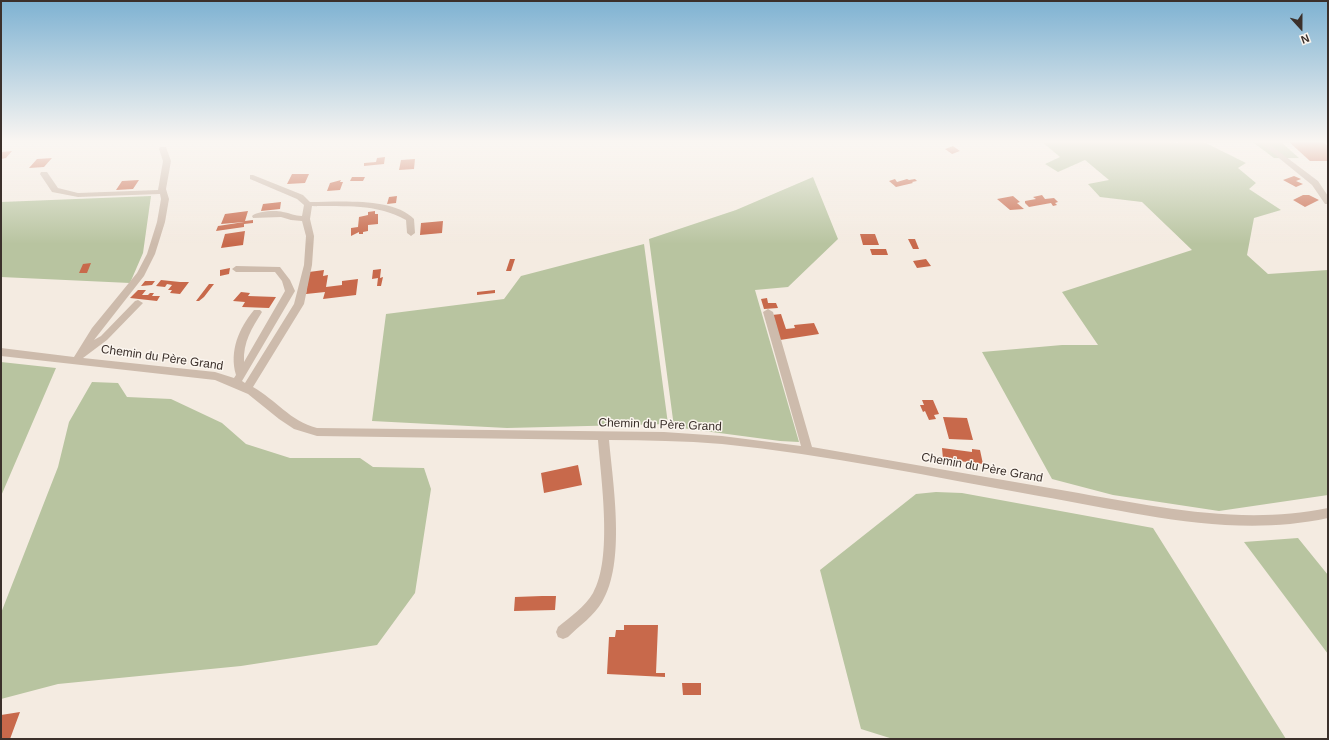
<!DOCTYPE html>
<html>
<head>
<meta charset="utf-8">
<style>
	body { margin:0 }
	#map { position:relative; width:1329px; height:740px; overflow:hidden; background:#f4ebe1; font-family:Helvetica,sans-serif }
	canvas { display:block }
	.frame { position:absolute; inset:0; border:2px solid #3b302b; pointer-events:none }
	.north { position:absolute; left:1281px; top:8px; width:40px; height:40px; -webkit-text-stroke:3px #fbf5ee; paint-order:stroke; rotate:159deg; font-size:11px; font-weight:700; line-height:16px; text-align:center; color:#3b302b }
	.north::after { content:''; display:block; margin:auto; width:14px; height:18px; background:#3b302b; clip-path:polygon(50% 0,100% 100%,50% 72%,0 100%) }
</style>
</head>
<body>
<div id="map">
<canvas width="1329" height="740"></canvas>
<div class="frame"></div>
<div class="north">N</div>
</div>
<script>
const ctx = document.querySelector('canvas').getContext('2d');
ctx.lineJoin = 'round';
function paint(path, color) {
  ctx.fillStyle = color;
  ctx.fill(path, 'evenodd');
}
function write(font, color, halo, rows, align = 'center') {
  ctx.font = font + ' Helvetica,sans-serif';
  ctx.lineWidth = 3;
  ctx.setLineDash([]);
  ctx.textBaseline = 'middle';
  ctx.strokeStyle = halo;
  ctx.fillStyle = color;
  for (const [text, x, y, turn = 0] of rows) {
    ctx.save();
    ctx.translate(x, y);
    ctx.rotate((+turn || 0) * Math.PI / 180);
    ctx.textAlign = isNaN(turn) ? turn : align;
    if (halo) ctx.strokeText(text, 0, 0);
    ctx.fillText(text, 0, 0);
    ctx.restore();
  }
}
paint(new Path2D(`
	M1048,141H1168L1172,143L1202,141L1246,163L1238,168L1256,183L1249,189L1281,210L1254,218L1247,255L1268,274L1328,270V495L1219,511L1113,495L1052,479L982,352L1062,345H1098L1062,292L1192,250L1142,202L1100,197L1088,184L1109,180L1085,160L1058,172L1045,164L1060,157L1042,142Z
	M1251,141H1280L1299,158H1274Z
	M813,177L838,239L788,287L755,290L799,442L780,441L674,427L649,239L736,210Z
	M151,196L143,253L130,283L1,277V202Z
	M644,244L668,424L507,428L372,421L386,314L504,299L521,276Z
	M1,362L56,368L1,496Z
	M92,382L118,383L127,397L171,399L222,423L246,444L290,458H360L373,467L424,468L431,489L415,593L377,645L241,666L58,684L1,699V613L58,467L69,422Z
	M936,492L962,493L1153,528L1286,739H893L861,729L820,570L916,494Z
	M1298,538L1328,575V654L1244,542Z`), '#b8c4a0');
paint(new Path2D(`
	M1288,141H1322L1328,146V161H1310Z
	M953,146L960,151L952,154L945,149Z
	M12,151L6,158L1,159V152Z
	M385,157L384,164L364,166V163L376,162L377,158Z
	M52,158L44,167L29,168L37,159Z
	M415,159L414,169L399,170L401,160Z
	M292,174H309L305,183L287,184Z
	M1294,176L1301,179L1296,181L1303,184L1296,187L1283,180Z
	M352,177H365L363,181H350Z
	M895,179L897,182L907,179L909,180L915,179L917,181L912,182L913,183L896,187L889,181Z
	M139,180L133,189L116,190L122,181Z
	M341,180L340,182H343L340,190L327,191L330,183Z
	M1042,195L1045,199L1054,198L1058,202L1055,203L1057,205L1053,206L1051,203L1029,207L1025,203V201L1036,199L1033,197Z
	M1303,195H1309L1319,200L1305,207L1293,200Z
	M397,196L396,203L387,204L389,197Z
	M1013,196L1020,202L1017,203L1024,209L1010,210L997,199Z
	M281,202L280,209L261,211L263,204Z
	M248,211L245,221L253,220V223L244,224V227L216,231L218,226L244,222L221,224L225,214Z
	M375,211V214H378V224L368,225V231L363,232V234H359V232L351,236V228L358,227L359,217L368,215V212Z
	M443,221L442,233L420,235L421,223Z
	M245,231L243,245L221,248L225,234Z
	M860,234H875L879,245H863Z
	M908,239H915L919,249H913Z
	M870,249H886L888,255H872Z
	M510,259H515L511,271H506Z
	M926,259L931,266L917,268L913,261Z
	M91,263L87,273H79L83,264Z
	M230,268L229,274L220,276V270Z
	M381,269L380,278L383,277L381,286H377L378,278L372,279L373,270Z
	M324,270L323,276L328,275L326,287L342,285V281L358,279L356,295L323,299L325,292L306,294L309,272Z
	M161,280L180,282H189L180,294L170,293L172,290H168L172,285L167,284L165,287L156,286Z
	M145,281H155L152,285L141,286Z
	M209,284H214L204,297L199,301H196Z
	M138,290H146L142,295H148L150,293H154L152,296H160L157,301L130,298Z
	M495,290V293L477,295V292Z
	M241,292L250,293L248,296L276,297L269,308L242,307L245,302L233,301Z
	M767,298L768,303H776L778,308L764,309L761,299Z
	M781,314L786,329L795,328L794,325L814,323L819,334L780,340L772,315Z
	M922,400H933L939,414L934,415L936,419L929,420L925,411L923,412L920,405H924Z
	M943,417L967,418L973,440L949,439Z
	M942,448L972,452V449L980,450L983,464L943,459Z
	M578,465L582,485L544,493L541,473Z
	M542,596H556L555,610L514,611L515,597Z
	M624,625H658L656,673H665V677L607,674L609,637H615L616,630H624Z
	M682,683H701V695H683Z
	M20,712L10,739H1V715Z`), '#c8694b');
paint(new Path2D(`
	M1258,141H1265L1318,181L1328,196V204H1325L1312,185Z
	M160,147H166L171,161L166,189L169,199L165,222L155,254L144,276L94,340L101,336L135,301L138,300L143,303L107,340L83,358L215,372L234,378L236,375C229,351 239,328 254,310H260L262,312C252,328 243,342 244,362L285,291L282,281L275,272H236L232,269L236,266L280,267L290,280L295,291L242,381L245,383L294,304L304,265L306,236L302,221L291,220L281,217L253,218L252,216C257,211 276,210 283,212C290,213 295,216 302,216L304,205L297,199L250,179V175H253L303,195L310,202C338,202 393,197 414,219L415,233L411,236L407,233L406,220C375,203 346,207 312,206L310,219L314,236L312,265L304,304L253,387C276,400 290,421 317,428L664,432L722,436L801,446L763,312L768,309L773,312L812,447C897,462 982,476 1067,491C1153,506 1240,526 1328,508V518C1231,539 1134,512 1039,496C934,477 828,455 722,444C684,441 647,440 609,440C613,484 626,563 602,602C594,616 579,626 568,637L563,639L558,637L556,632L558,627C570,617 585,607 593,593C613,558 601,480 598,440L317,436L294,429L279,419L248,394L215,380L1,356V348L74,357L92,328L137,273L147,254L157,222L161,199L160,194L78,197L52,192L40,174L41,172H47L58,188L78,193L158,190L163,161L159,149Z`), '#cdbbac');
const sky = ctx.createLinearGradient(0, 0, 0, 244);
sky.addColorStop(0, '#7eb2d2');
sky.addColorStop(0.58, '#faf6f2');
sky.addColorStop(1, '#faf6f200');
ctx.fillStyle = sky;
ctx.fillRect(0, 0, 1329, 244);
write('12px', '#3b302b', '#fbf5ee', [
	["Chemin du Père Grand",162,358,8],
	["Chemin du Père Grand",660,425,2],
	["Chemin du Père Grand",982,468,10]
]);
</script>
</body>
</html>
